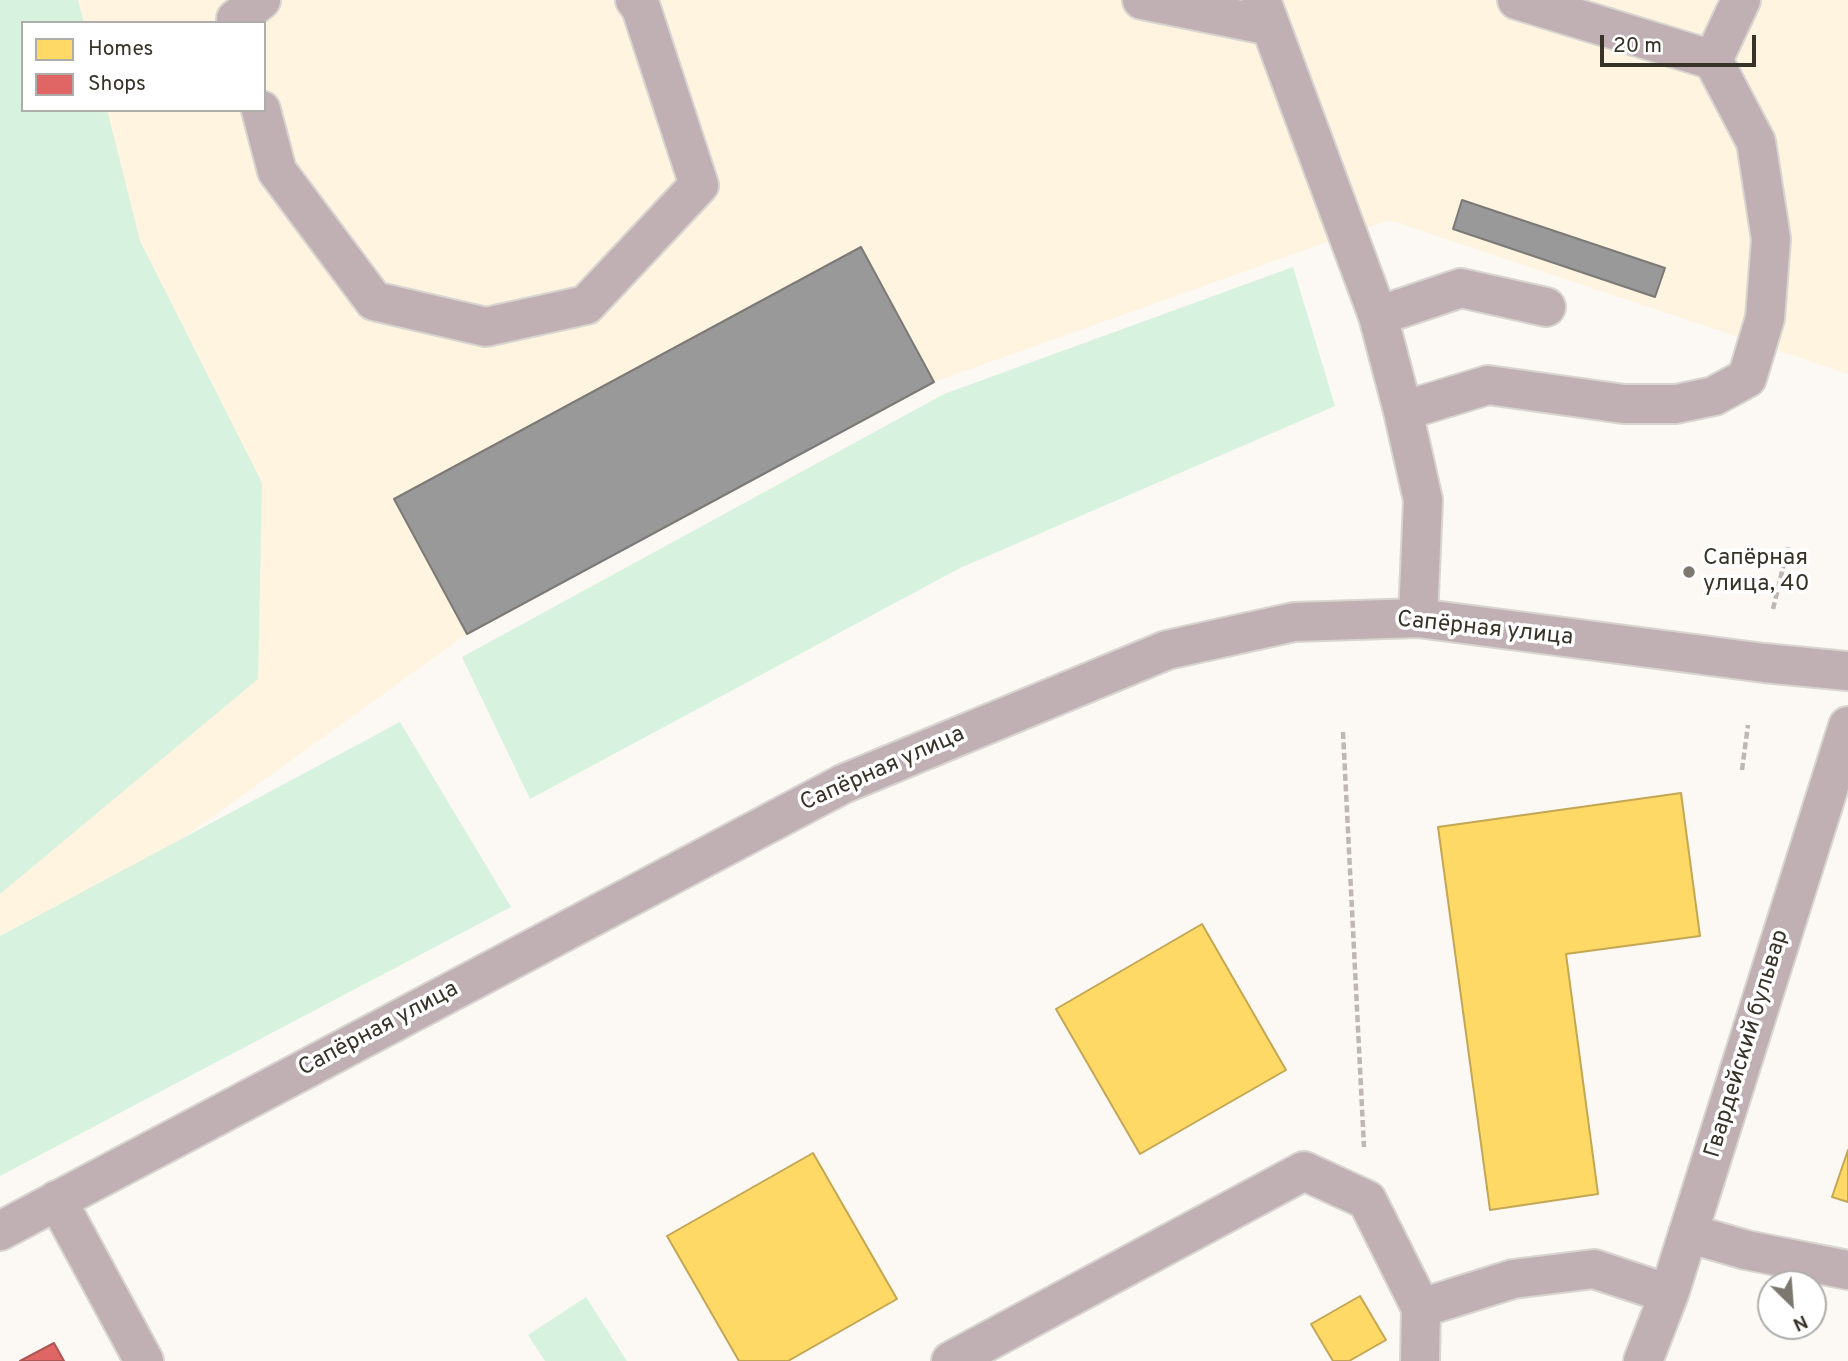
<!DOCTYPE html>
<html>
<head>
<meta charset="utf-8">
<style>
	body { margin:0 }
	#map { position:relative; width:1848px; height:1361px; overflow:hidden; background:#fcf9f4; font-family:Overpass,sans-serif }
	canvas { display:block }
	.legend { position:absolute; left:21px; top:21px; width:245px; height:91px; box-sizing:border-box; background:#fff; border:2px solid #afada9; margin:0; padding:9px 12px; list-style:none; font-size:21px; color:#373329 }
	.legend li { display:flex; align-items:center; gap:14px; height:35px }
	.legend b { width:35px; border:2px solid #afada9 }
	.north { position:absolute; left:1757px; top:1270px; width:70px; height:70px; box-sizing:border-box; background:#fff; border:2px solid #afada9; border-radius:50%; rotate:155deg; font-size:19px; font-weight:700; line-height:28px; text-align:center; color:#373329 }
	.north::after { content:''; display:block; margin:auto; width:24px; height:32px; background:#7c7870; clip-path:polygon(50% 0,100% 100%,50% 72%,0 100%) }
	.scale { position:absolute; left:1600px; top:35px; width:156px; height:32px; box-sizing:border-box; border:4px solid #373329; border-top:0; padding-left:9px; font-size:21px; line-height:24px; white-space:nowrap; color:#373329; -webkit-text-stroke:5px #fff; paint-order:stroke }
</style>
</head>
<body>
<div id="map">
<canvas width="1848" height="1361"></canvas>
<ul class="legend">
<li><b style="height:19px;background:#ffd966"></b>Homes</li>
<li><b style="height:19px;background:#e06666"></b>Shops</li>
</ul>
<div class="north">N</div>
<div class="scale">20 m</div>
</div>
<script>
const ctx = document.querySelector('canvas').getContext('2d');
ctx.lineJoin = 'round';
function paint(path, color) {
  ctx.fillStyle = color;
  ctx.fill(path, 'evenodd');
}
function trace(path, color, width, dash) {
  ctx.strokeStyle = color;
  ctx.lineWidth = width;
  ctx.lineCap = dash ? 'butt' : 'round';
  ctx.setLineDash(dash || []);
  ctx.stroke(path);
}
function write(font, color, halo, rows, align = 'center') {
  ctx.font = font + ' Overpass,sans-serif';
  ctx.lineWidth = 7;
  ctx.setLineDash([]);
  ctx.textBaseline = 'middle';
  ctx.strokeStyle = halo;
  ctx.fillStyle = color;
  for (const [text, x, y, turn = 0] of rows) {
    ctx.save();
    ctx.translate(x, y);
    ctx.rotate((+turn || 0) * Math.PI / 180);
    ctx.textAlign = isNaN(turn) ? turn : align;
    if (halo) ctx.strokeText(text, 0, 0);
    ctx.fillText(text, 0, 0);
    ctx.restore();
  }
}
paint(new Path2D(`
	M0,0H1848V374L1389,220L934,382L467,634L169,848L0,935ZM23,23H264V110H23Z`), '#fef4e0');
paint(new Path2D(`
	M0,0H78L84,23H23V110H107L140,241L262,483L258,679L0,894Z
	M1293,267L1335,406L960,568L530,799L462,657L944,394Z
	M400,722L511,907L0,1176V936Z
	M586,1297L627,1361H545L528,1335Z`), '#d7f2df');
const homes = new Path2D(`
	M1681,793L1700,936L1566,954L1598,1194L1490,1210L1438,827Z
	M1202,924L1286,1070L1140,1154L1056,1009Z
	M1848,1150V1202L1832,1197Z
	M813,1153L897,1299L788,1361H739L667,1236Z
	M1360,1296L1386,1340L1349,1361H1333L1311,1324Z`);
paint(homes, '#ffd966');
trace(homes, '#c3a754', 2);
const shops = new Path2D(`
	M54,1343L64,1361H20Z`);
paint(shops, '#e06666');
trace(shops, '#ad5754', 2);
const industry = new Path2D(`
	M1462,200L1665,268L1655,297L1453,229Z
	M861,247L934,382L467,634L394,499Z`);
paint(industry, '#999');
trace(industry, '#7c7a77', 2);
const minor = new Path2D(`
	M1142,0L1270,26
	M1261,0L1378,316L1403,411L1423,500L1418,618
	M1517,0L1713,60
	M237,23L236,19L261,0
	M261,110L277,171L374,301L486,327L586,305L699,185L641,8L635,0
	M1378,316L1461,288L1546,307
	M1403,411L1488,385L1624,404H1676L1714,396L1747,378L1765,318L1771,239L1756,142L1713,60L1741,0
	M57,1200L144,1361
	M0,1231L843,784L1167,650L1294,622L1418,618L1764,663L1848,671
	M1688,1233L1746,1250L1848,1270
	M951,1361L1304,1171L1367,1200L1421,1308L1513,1279L1594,1269L1669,1294
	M1420,1361L1421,1308
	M1643,1361L1669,1294L1848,726`);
trace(minor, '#d8d5d0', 42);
trace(new Path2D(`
	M1773,609L1788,547
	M1343,732L1364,1147
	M1742,770L1748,725`), '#c0b6b5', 4.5, [7, 3.5]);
trace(minor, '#c1b0b3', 38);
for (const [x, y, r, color] of [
	[1689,572,7,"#7c7870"]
]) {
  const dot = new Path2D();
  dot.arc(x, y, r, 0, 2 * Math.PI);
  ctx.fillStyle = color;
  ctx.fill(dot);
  trace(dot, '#fff', 2.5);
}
write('23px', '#373329', '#fff', [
	["Сапёрная",1703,559],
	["улица, 40",1703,585]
], 'left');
write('23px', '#373329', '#fff', [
	["Сапёрная улица",1485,630,6],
	["Сапёрная улица",883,770,-24],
	["Сапёрная улица",379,1030,-28],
	["Гвардейский бульвар",1748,1044,-73]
]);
</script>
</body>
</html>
